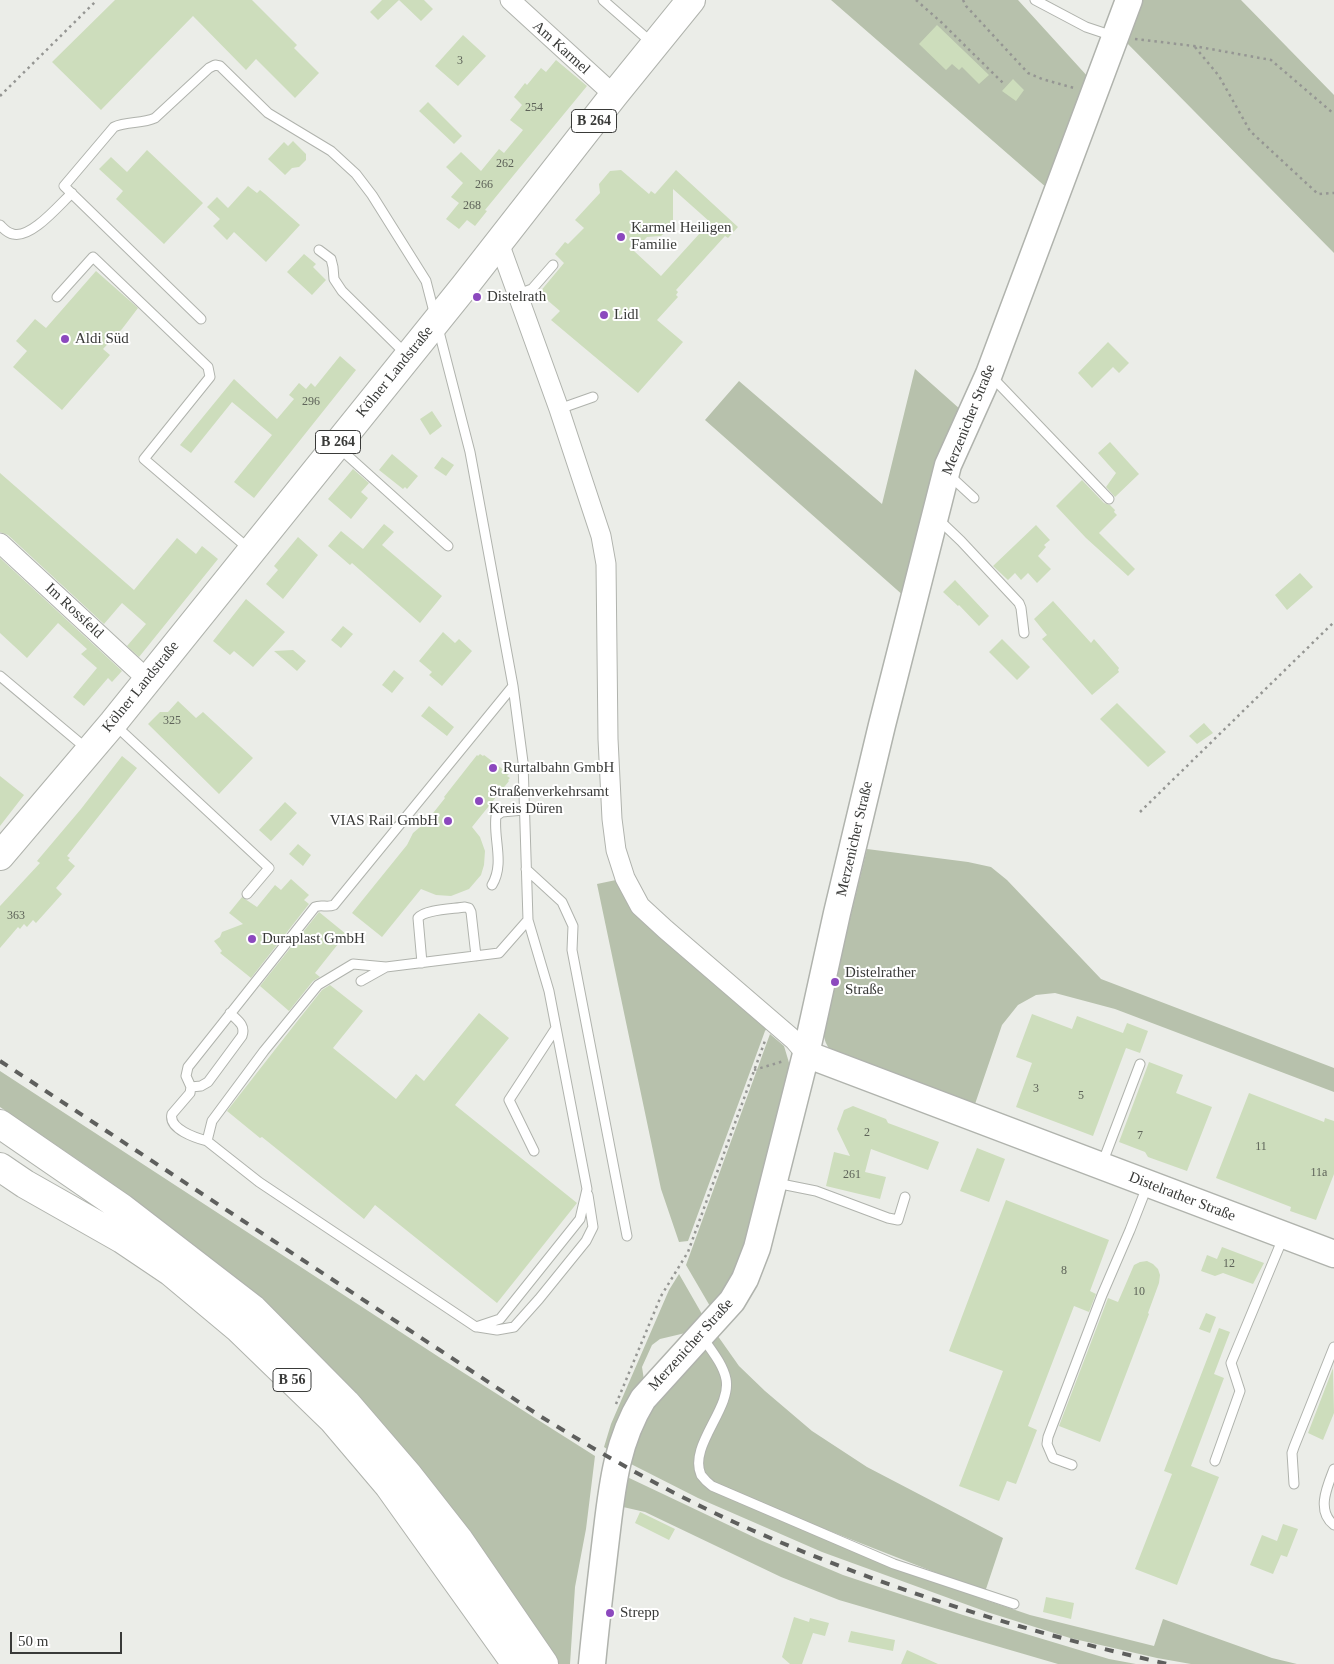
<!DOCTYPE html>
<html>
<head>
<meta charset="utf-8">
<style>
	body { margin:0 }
	#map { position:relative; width:1334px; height:1664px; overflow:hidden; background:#ebede8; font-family:Georgia,serif }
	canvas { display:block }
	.scale { position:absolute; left:10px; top:1632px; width:112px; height:22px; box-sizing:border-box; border:2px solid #393a38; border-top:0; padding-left:6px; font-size:15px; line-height:18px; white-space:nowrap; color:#393a38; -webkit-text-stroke:4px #fff; paint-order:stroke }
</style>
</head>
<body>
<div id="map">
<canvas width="1334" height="1664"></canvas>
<div class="scale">50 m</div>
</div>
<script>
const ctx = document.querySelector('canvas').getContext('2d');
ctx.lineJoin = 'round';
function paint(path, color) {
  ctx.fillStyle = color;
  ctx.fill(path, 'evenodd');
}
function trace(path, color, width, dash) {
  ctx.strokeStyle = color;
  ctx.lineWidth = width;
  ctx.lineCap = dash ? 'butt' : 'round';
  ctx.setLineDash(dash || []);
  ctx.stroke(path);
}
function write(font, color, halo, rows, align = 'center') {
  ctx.font = font + ' Georgia,serif';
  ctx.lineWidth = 4;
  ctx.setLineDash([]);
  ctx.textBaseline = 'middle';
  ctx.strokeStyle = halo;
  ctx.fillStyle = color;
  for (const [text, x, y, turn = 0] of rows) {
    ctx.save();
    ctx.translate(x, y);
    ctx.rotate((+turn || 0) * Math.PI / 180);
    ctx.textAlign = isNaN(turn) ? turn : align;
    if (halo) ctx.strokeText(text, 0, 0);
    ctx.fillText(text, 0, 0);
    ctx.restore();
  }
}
paint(new Path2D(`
	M831,0H1018L1089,78L1047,188Z
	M1139,0H1241L1334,95V253L1124,40Z
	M915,369L961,410L905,597L705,420L739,381L882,504Z
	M867,849L968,862L991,867L1007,880L1101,979L1334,1068V1092L1115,1009L1055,993L1036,995L1018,1005L1002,1025L975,1104L834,1054C826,1046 824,1040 823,1029Z
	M616,880L632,906L768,1027L765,1031L688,1241L679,1242L661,1189L597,884Z
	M770,1034L784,1046L790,1066L744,1263L714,1313L686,1265Z
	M0,1071L445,1361L595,1456L586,1529L575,1587L570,1664H555L154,1219L97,1173L0,1107Z
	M679,1274L706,1321L698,1330L660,1339L652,1345L642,1367L644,1380L610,1451L604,1447L611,1424L669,1290Z
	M715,1332L739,1366L765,1391L812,1431L867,1467L1003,1538L985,1592L705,1482L696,1460L702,1484L838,1545L980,1598L1030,1615L1154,1646L1163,1619L1272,1658L1297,1664H1191L1157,1658L1070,1638L987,1612L822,1552L698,1498L625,1461L647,1406Z
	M625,1476L760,1540L843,1575L963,1615L1109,1659L1136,1664H1058L839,1600L781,1577L645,1512L623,1507Z`), '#b7c1ac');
paint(new Path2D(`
	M115,0H252L297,45L294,48L319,73L295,98L256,59L246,70L193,16L101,110L52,62Z
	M382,0H424L433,9L421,21L399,0L378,20L370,12Z
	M937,25L989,75L979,84L962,67L959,70L952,64L946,70L919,44Z
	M463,35L486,56L458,86L435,66Z
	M556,60L587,86L485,210L487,211L475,226L467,220L459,229L446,219L459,203L451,197L463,183L446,167L461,152L481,171L499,149L504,153L523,130L510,120L522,105L514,97L525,83L527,85L541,68L546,72Z
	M1013,79L1024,90L1016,101L1002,91Z
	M428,102L462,136L454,144L419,111Z
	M293,141L306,154V160L299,167L292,168L285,175L268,159L284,142L288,146Z
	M147,150L203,203L164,244L116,199L123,191L99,169L111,157L127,172Z
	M621,170L649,194L651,191L655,194L676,170L738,227L728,238L725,236L676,290L678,292L676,295L678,297L657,320L683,342L638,393L551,320L560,311L539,293L564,263L555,254L565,242L568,244L584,228L575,220L600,193L599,184L610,171ZM673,189L710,222L661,276L634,251L647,237L661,236L670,228L673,221Z
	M248,186L257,193L260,190L265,194L300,225L266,262L234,232L227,240L213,226L220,219L207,207L217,197L228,208Z
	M304,254L316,264L313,267L326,280L312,295L287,272Z
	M96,271L138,308L122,329L103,349L110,355L62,410L13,367L27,351L16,341L35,319L46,328Z
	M1108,342L1129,363L1119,373L1113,367L1092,388L1078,373Z
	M340,356L356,370L254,498L234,482L272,435L232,402L191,453L180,445L234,379L277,419L294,399L289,395L299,383L306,389L311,383L315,387Z
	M432,411L442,426L430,435L420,419Z
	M1110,442L1139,474L1115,497L1106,487L1116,473L1098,453Z
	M392,454L418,476L407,489L405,487L403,489L379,470Z
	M442,457L454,465L446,476L434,468Z
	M353,469L369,483L361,492L368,498L351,519L328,499Z
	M0,473L134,590L177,538L196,554L202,546L218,559L139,657L127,646L146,624L122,603L104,624L8,535L0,532Z
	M1082,480L1104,503L1110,505L1115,510L1114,512L1117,515L1099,533L1135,569L1128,576L1086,538L1056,506Z
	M384,524L394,532L382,545L442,596L420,623L352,563L350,565L328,546L341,531L363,549Z
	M1036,525L1050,540L1044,545L1046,547L1038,556L1051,569L1037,583L1028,573L1021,580L1015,573L1008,580L993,566Z
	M298,537L318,555L283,599L266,584L278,570L274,566Z
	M0,558L122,671L112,682L108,678L84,706L73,697L97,668L81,654L87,649L58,623L27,658L0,633Z
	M1300,573L1313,587L1287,610L1275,595Z
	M955,580L989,616L979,626L959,605L958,606L943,592Z
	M246,599L285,632L253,667L234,651L230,655L213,641Z
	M1053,601L1091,643L1094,639L1119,668L1118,670L1119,672L1092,695L1042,639L1047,635L1034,619Z
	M343,626L353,634L341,648L331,640Z
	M443,632L455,643L459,639L472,651L442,686L429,675L432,672L419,661Z
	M1002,639L1030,667L1017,680L989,652Z
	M293,650L306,661L297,671L274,651Z
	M394,670L404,678L392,693L382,685Z
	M178,701L196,718L203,712L253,758L219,794L148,724L160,712H168Z
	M1117,703L1166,752L1148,767L1100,719Z
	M429,706L454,727L447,736L421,716Z
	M1204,723L1213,733L1197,744L1189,736Z
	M480,754L483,756L484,755L509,774L507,776L510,778L508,780L509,781L472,827L480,837L485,851L484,865L481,875L469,889L451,896L436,895L421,889L382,937L352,913L407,845L413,833L426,822L445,798L444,797L477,755L478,756Z
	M122,756L137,768L67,856L70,858L68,860L75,866L56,888L62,894L36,923L33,920L27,927L24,924L20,929L18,927L0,948V906L40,863L37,861L81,809Z
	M0,776L24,795L0,826Z
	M285,802L297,813L271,841L259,830Z
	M298,844L311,855L303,866L289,854Z
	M291,879L309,895L304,900L309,904L251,978L220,953L222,951L214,941L220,937L222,932L243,924L229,913L242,897L257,907L275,885L281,890Z
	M319,912L346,934L315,973L320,977L313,981L289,1011L260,986Z
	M330,985L363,1011L333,1048L396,1099L416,1074L424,1081L479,1013L509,1038L455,1105L577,1203L497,1303L375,1205L364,1219L262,1137L260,1138L227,1111L299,1019L322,990Z
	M1032,1014L1072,1029L1077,1016L1123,1033L1127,1023L1148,1031L1140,1053L1126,1048L1093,1136L1016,1107L1032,1063L1016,1057Z
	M1149,1062L1183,1075L1176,1093L1212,1107L1187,1171L1148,1157L1145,1152L1119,1142Z
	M1249,1093L1324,1122L1325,1118L1334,1121V1174L1316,1220L1290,1211L1291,1207L1216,1178Z
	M853,1106L886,1119L888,1123L939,1142L928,1170L871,1149L865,1172L886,1177L880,1199L826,1186L834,1152L850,1156L837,1129L844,1110Z
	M977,1148L1005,1159L989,1202L960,1191Z
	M1006,1200L1109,1240L1090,1291L1096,1294L1089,1312L1074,1306L1028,1426L1037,1430L1016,1484L1007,1481L999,1501L959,1486L1003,1371L949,1351Z
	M1222,1247L1264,1263L1253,1284L1223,1273L1215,1276L1201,1271L1207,1255L1217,1259Z
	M1147,1261L1153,1264L1158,1269L1160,1275L1159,1283L1148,1313L1149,1314L1100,1442L1059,1426L1108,1298L1118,1302L1134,1265L1140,1262Z
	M1206,1313L1216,1317L1210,1333L1199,1329Z
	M1219,1328L1230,1332L1214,1374L1224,1378L1191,1466L1219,1477L1177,1585L1135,1569L1172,1474L1164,1471Z
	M1333,1368L1334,1413L1323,1440L1308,1433Z
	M640,1512L675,1529L669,1540L635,1523Z
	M1283,1524L1298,1529L1287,1557L1281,1555L1273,1574L1250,1565L1262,1535L1277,1541Z
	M1046,1597L1074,1603L1071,1619L1043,1612Z
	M794,1617L809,1622L810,1618L829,1623L825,1636L813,1633L802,1664H790L782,1657Z
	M851,1631L895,1640L893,1651L848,1642Z
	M907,1650L938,1664H901Z`), '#cdddbc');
const lane = new Path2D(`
	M603,0L652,43
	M1035,0L1086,27L1113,36
	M0,225C4,229 7,233 13,234C31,239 59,205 72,193
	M319,250L331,259L333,267L334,279L342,291L406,354
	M518,294L532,289L553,265
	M57,297L93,257L208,367L210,377L144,459L249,549
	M201,319L64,186L114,127C127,121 142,124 155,118L209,68L215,65L220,66L268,113L331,151L356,174L372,195L426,281L470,452L513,686L523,762L528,920L499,953L386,967L361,981
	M992,377L1109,499
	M559,409L593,397
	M338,447L448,546
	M948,474L974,498
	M939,520L961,541L1019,603L1021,608L1024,633
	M0,676L87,749
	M115,725L269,868L247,894
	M526,869L562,902L573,926L572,950L627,1236
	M492,885C505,863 493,839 496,816L502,812L524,810
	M422,963L418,918C425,909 454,909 465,907L469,908L471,912L476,956
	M386,967L353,964L318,985L264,1051L212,1121L207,1141L259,1182L476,1327L500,1319L580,1219L587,1189L549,991L528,920
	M191,1087L186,1076L188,1067L315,907C321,904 327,908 334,905L513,686
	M191,1087L201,1086L208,1082L242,1036C246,1025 237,1020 230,1013
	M191,1087L190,1093L172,1114C168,1129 196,1138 207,1141
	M534,1151L509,1100L556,1028
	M1102,1164L1140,1064
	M776,1183L816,1191L888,1218L898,1220L905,1197
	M478,1327L497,1330L514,1327L539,1299L586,1241L593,1227L588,1195
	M703,1338C711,1350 723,1364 726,1379C732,1408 688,1446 701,1475C704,1479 708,1483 712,1486L894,1564L1014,1604
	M1215,1461L1240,1391L1231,1363L1283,1238
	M1072,1465L1053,1458L1047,1444L1048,1437L1102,1295L1130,1230L1148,1184
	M1334,1469C1327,1487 1316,1511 1334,1525
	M1294,1484L1292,1453L1294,1447L1334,1347`);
const street = new Path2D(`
	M510,0L614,95
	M499,243L559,409L601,536L606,564L608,739L612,819L616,850L625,878L640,906L665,929L794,1040L806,1054
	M0,543L147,679`);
const secondary = new Path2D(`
	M806,1054L1334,1254
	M592,1664C596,1622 601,1580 606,1538C612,1488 616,1443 643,1399L732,1301L745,1279L757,1248L806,1054L837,913L882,725L948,465L989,374L1129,0`);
const primary = new Path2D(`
	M0,856L113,723L464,287L614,95L691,0
	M0,1124L122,1208L253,1309L346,1403L408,1475L459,1540L544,1664
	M0,1167L25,1184L122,1239L171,1272L238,1328L333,1420L389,1486L516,1664`);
trace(lane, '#b0b3ad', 11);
trace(street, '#b0b3ad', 21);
trace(secondary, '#b0b3ad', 29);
trace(primary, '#b0b3ad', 30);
trace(new Path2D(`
	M916,0L941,22L1004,84
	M963,0L966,6L1028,73L1042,79L1074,88
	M1135,39L1194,46L1271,60L1334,114
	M1195,47L1219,76L1250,131L1318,194L1334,193
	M0,96L97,0
	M1140,812L1334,622
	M754,1070L784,1061
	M616,1404L661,1296L688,1252L766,1038`), '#959693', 2.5, [2.5, 4]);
trace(lane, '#fff', 9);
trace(street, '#fff', 19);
trace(secondary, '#fff', 26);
trace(primary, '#fff', 28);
trace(new Path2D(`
	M0,1061L540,1416C603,1455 668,1492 736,1523C874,1585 1020,1631 1168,1664`), '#5e5f5d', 4, [9, 9]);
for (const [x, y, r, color] of [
	[621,237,5,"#8c49be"],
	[477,297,5,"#8c49be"],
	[604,315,5,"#8c49be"],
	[65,339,5,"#8c49be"],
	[493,768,5,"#8c49be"],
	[479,801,5,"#8c49be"],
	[448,821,5,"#8c49be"],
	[252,939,5,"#8c49be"],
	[835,982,5,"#8c49be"],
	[610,1613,5,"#8c49be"]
]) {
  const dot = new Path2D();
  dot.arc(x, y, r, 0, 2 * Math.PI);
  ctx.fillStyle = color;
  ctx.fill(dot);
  trace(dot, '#fff', 2);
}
write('12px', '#5e6359', null, [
	["3",460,61],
	["254",534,108],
	["262",505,164],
	["266",484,185],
	["268",472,206],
	["296",311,402],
	["325",172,721],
	["363",16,916],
	["3",1036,1089],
	["5",1081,1096],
	["2",867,1133],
	["7",1140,1136],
	["11",1261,1147],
	["11a",1319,1173],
	["261",852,1175],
	["12",1229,1264],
	["8",1064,1271],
	["10",1139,1292]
]);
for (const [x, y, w] of [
	[594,121,45],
	[338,442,45],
	[292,1380,38]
]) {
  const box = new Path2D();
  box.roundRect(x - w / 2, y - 11.5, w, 23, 4);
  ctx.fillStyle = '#fff';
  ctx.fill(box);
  trace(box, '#393a38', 1);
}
write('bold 14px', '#393a38', null, [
	["B 264",594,121],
	["B 264",338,442],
	["B 56",292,1380]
]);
write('15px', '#393a38', '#fff', [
	["Am Karmel",561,48,42],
	["Kölner Landstraße",395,372,-51],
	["Merzenicher Straße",969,420,-68],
	["Im Rossfeld",74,611,43],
	["Kölner Landstraße",141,687,-51],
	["Merzenicher Straße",855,839,-77],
	["Distelrather Straße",1182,1197,21],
	["Merzenicher Straße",691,1345,-48]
]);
write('15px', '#393a38', '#fff', [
	["Karmel Heiligen",631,228],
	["Familie",631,245],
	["Distelrath",487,297],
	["Lidl",614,315],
	["Aldi Süd",75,339],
	["Rurtalbahn GmbH",503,768],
	["Straßenverkehrsamt",489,792],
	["Kreis Düren",489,809],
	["VIAS Rail GmbH",438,821,"right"],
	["Duraplast GmbH",262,939],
	["Distelrather",845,973],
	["Straße",845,990],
	["Strepp",620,1613]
], 'left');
</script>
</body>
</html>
